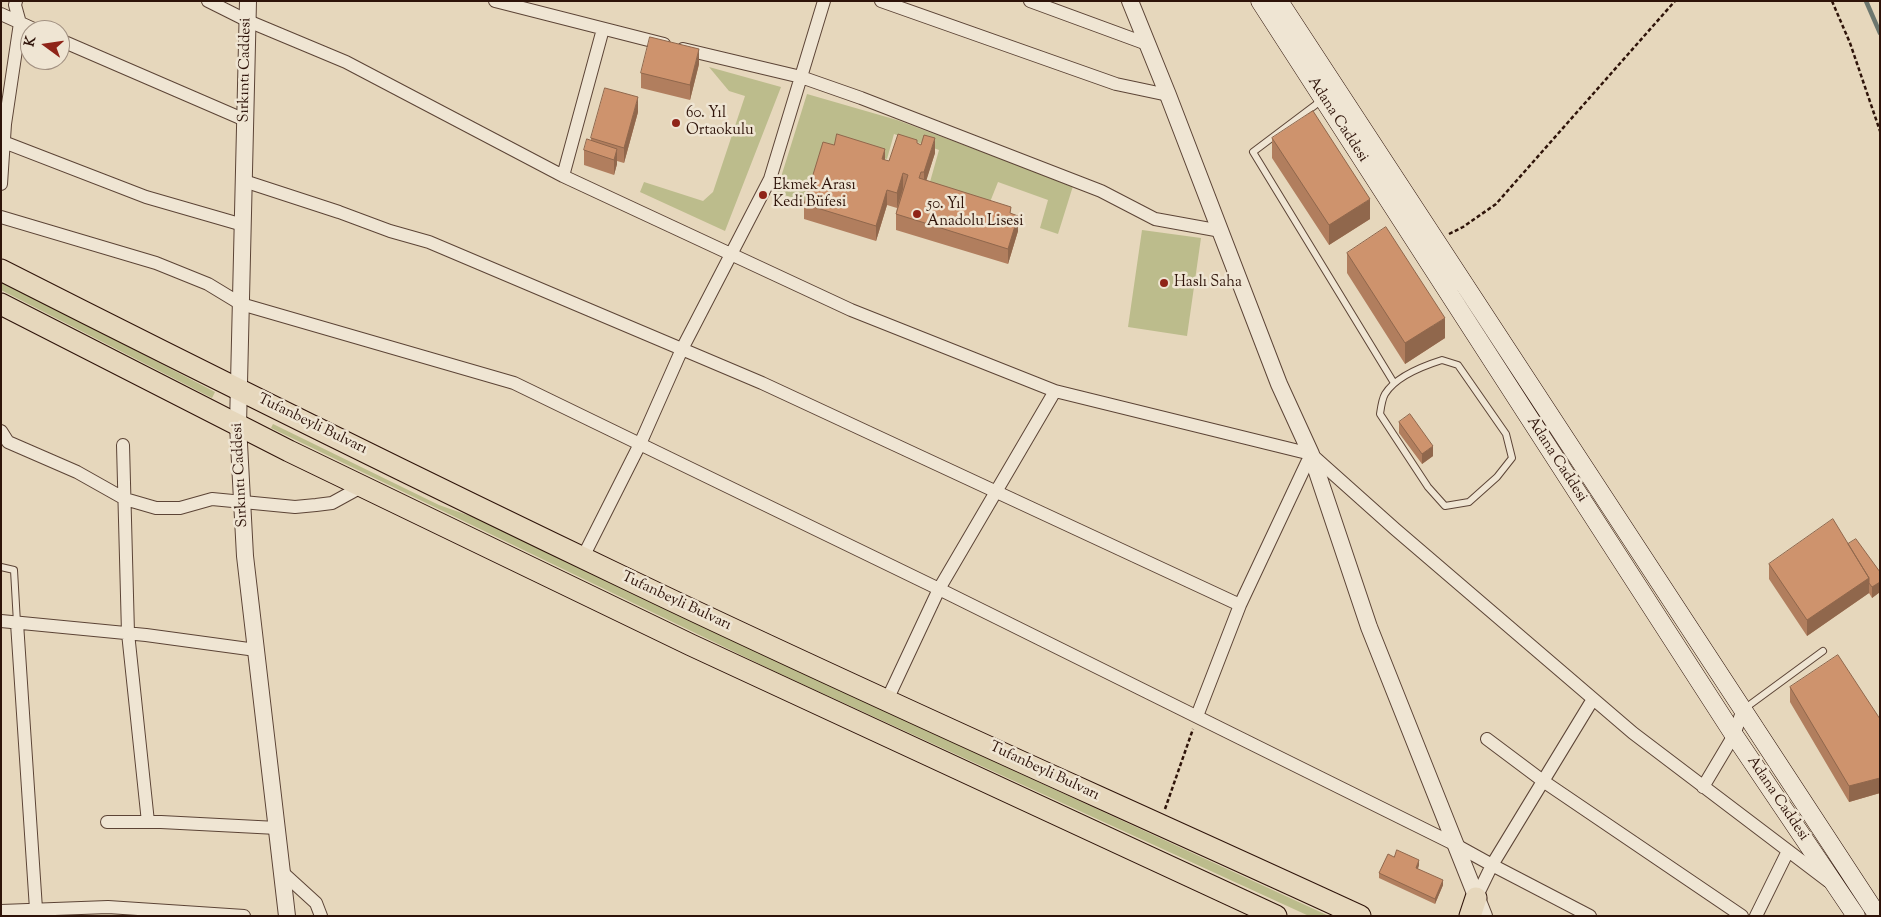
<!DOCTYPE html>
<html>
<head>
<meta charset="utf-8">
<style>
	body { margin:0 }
	#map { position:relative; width:1881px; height:917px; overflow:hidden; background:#e6d7bc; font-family:"Sorts Mill Goudy",serif }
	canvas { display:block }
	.frame { position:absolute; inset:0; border:2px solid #2e1309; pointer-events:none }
	.north { position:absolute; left:20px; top:20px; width:50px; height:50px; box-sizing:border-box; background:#efe5d3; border:1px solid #a29182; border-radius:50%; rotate:284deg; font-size:14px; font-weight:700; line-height:20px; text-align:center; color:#2e1309 }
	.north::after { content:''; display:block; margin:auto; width:18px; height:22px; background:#8f2418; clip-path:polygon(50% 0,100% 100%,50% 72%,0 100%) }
</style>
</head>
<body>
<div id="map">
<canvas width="1881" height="917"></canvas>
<div class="frame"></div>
<div class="north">K</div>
</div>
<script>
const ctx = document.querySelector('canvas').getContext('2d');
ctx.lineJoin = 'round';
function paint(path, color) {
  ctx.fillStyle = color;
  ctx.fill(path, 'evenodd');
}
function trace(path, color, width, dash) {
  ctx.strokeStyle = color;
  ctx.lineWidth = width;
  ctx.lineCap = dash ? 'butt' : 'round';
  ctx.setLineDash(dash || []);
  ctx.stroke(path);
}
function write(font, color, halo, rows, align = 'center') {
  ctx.font = font + ' "Sorts Mill Goudy",serif';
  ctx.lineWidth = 5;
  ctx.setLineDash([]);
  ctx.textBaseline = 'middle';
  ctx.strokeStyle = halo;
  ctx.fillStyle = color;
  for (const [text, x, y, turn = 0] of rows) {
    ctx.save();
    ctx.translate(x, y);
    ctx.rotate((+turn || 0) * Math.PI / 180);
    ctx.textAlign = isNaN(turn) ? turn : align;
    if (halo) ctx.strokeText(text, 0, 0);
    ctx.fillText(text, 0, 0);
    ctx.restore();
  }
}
paint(new Path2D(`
	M709,67L781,87L725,231L640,192L644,182L703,201L713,192L745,96L729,91Z
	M807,94L897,120L1073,186L1058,234L1040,228L1048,200L998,182L988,207L928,189L939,150L894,134L887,159L835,146L806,201L776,193Z
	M1142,230L1201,238L1187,336L1128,327Z
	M1,280L215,392L212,398L1,290Z
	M273,424L439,505L476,518L776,661L1329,916H1309L774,671L271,428Z`), '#bcbc8c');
trace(new Path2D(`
	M1866,1L1880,33`), '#6c776f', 4.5);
const service = new Path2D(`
	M1322,100L1253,152L1394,383
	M1442,360L1458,365L1506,434L1512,458L1497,477L1469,502L1445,506L1428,487L1380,414C1381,407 1382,399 1385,394C1396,376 1423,366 1442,360Z
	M1,567L14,570L17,623
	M1744,709L1823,651`);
const minor = new Path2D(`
	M208,1L248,21L346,62L563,176L851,310L1055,391L1311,454L1395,529L1633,733L1828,881
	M495,1L664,44
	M881,1L1116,84L1168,95
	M1030,1L1147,44
	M1,14L36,30
	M60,40L245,120
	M683,49L801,77L861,98L1101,191L1155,219L1221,231
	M1,141L146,197L243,225
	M563,176L603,29
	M244,181L339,212L390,231L429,242L762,383L1240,605
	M1,184L5,124L20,23L15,5L16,1
	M1,217L156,263L208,284L241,304L514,383L939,589L1454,844L1492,865L1590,916
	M1,431L8,442L77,472L125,499L156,508H180L212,499L295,507L316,505L332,503L363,486
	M123,445L128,633L148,822
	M583,557L640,444L682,349L770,179L824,1
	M1,621L146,635L256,650
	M17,623L36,909
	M887,700L939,589L1055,391
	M1197,716L1240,605L1311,454
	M1487,739L1543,781L1742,916
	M1703,787L1734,735L1743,709
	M107,822H161L277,828
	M282,872L316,903L321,916
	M1476,898L1492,865L1593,699
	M1,911L108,907L244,916
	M1756,916L1788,851`);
const tertiary = new Path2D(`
	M248,1L238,425L245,556L287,916
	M1130,1L1168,95L1279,384L1311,454L1369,627L1484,916`);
const secondary = new Path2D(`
	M1260,1L1734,735L1856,916
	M1279,1L1878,916`);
const trunk = new Path2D(`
	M1,270C208,375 416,478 625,578C868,695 1115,803 1360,916
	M1,304L289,451L691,645L1276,916
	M1470,916L1476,898`);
trace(service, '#5c4436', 8);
trace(minor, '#5c4436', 14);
trace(tertiary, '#5c4436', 18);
trace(secondary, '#2e1309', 19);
trace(trunk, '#2e1309', 23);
trace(new Path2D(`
	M1832,1L1850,43L1880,131
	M1449,234L1463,227L1496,204L1675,1
	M1165,809L1193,729`), '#2e1309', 2.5, [4, 2.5]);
trace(service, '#efe5d3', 6);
trace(minor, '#efe5d3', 12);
trace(tertiary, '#efe5d3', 16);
trace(secondary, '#efe5d3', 18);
trace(trunk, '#e6d7bc', 21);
paint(new Path2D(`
	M699,64L690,100L641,88V73Z
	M638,112L624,163L617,161V164L614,175L584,165V150L591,140V138Z
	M1272,138L1370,219L1329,245L1272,158Z
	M917,143L935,153L926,180L1011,214L1018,231L1008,264L896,230V214L897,208L887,205L876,241L804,219V204L834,145L889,161Z
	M1347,253L1445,338L1405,364L1347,273Z
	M1399,422L1433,456L1422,464L1399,433Z
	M1769,564L1880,572V592L1872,598L1869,593L1807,636L1769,579Z
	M1790,687L1880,719V793L1849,802L1790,702Z
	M1394,857L1419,865L1418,869L1443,885L1435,904L1379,878V873Z`), '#b17e5e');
paint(new Path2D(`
	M699,49V64L690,100V85Z
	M638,97V112L624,163V148Z
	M935,138V153L924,188V172Z
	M617,149V164L614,175V160Z
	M885,149V164L882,159Z
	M903,173V189L897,208V193Z
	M887,190V205L876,241V226Z
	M1370,199V219L1329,245V225Z
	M1018,216V231L1008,264V249Z
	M1445,318V338L1405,364V343Z
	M1433,446V456L1422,464V454Z
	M1869,578V593L1807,636V620Z
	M1880,582V592L1872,598V587Z
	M1880,778V793L1849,802V786Z
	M1419,860V865L1416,873V868Z
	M1443,880V885L1435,904V899Z`), '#90674c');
const building = new Path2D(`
	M650,37L699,49L690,85L641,73Z
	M605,88L638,97L624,148L591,138Z
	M1313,111L1370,199L1329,225L1272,138Z
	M837,134L885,149L882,159L889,161L898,134L917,140V143L921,145L924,135L935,138L924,172H921L919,178L1011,207L1010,213L1018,216L1008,249L896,214L908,175L903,173L897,193L887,190L876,226L804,204L823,142L834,145Z
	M587,139L617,149L614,160L584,150Z
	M1386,227L1445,318L1405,343L1347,253Z
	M1410,414L1433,446L1422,454L1399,422Z
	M1833,519L1869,578L1807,620L1769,564Z
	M1856,539L1880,572V582L1872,587L1869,583V578L1848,544Z
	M1838,655L1880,719V778L1849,786L1790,687Z
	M1397,850L1419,860L1416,868L1443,880L1435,899L1379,873L1388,854L1394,857Z`);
paint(building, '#ce936d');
trace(building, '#90674c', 1);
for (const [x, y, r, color] of [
	[676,123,5,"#8f2418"],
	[763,195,5,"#8f2418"],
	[917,214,5,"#8f2418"],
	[1164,283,5,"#8f2418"]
]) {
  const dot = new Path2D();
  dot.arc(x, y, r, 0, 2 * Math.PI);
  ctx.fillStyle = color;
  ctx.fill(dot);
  trace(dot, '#efe5d3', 2);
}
write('15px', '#2e1309', '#efe5d3', [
	["Sırkıntı Caddesi",246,70,-89],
	["Adana Caddesi",1337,120,57],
	["Tufanbeyli Bulvarı",312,425,26],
	["Adana Caddesi",1556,460,57],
	["Sırkıntı Caddesi",241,475,-93],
	["Tufanbeyli Bulvarı",676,602,25],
	["Tufanbeyli Bulvarı",1044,772,25],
	["Adana Caddesi",1777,799,56]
]);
write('15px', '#2e1309', '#efe5d3', [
	["60. Yıl",686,114],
	["Ortaokulu",686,131],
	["Ekmek Arası",773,186],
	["Kedi Büfesi",773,203],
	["50. Yıl",927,205],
	["Anadolu Lisesi",927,222],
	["Haslı Saha",1174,283]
], 'left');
</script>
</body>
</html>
